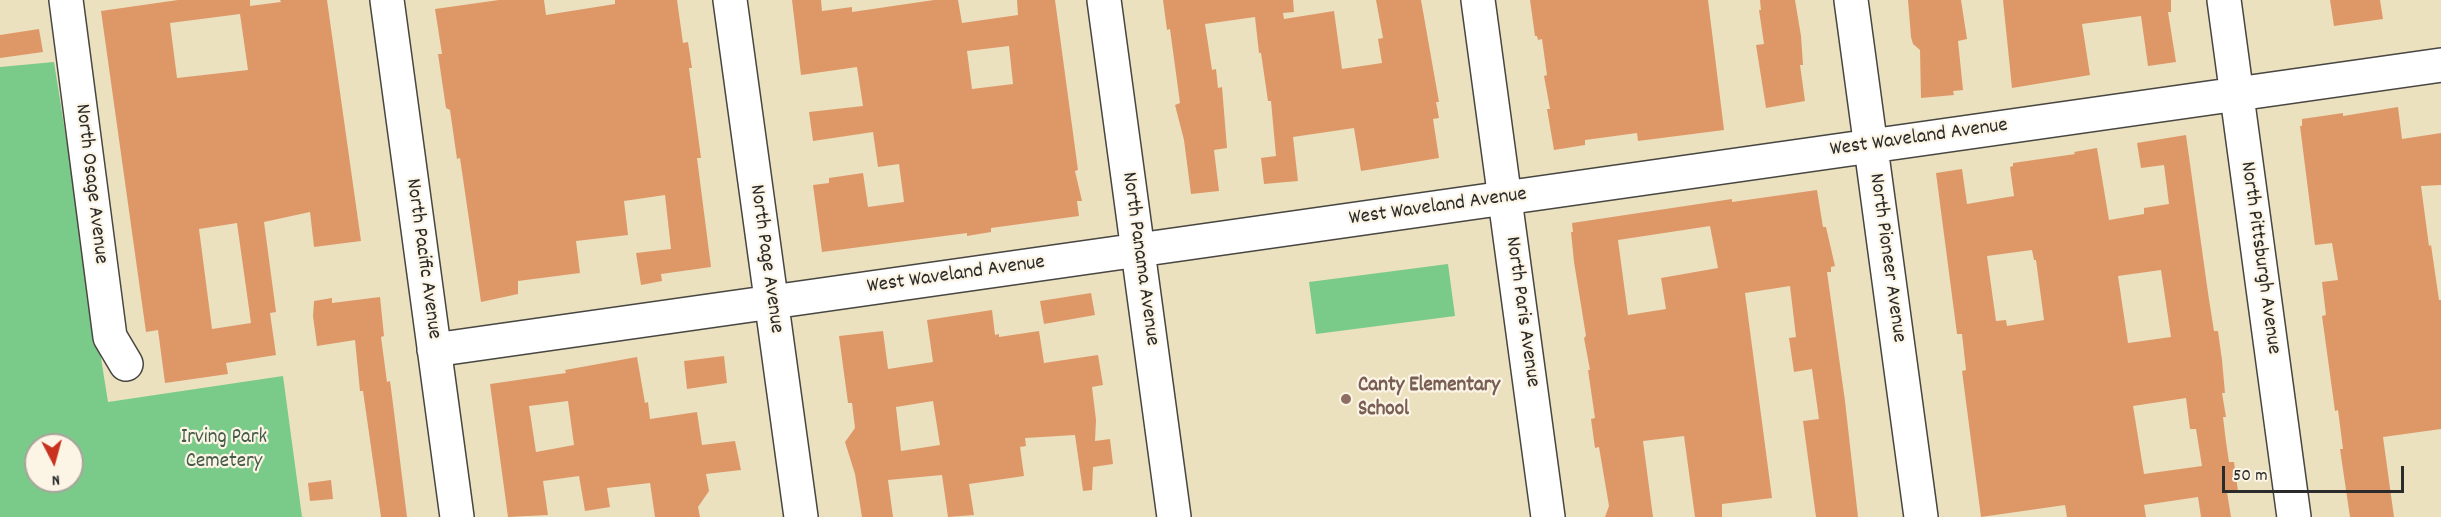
<!DOCTYPE html>
<html>
<head>
<meta charset="utf-8">
<style>
	body { margin:0 }
	#map { position:relative; width:2441px; height:517px; overflow:hidden; background:#ebe1bf; font-family:Dekko,sans-serif }
	canvas { display:block }
	.north { position:absolute; left:24px; top:433px; width:60px; height:60px; box-sizing:border-box; background:#fcf5e5; border:2px solid #a8a49b; border-radius:50%; rotate:174deg; font-size:16px; font-weight:700; line-height:24px; text-align:center; color:#2b2b2b }
	.north::after { content:''; display:block; margin:auto; width:21px; height:27px; background:#c8321e; clip-path:polygon(50% 0,100% 100%,50% 72%,0 100%) }
	.scale { position:absolute; left:2222px; top:466px; width:182px; height:27px; box-sizing:border-box; border:3px solid #2b2b2b; border-top:0; padding-left:8px; font-size:18px; line-height:21px; white-space:nowrap; color:#2b2b2b; -webkit-text-stroke:4px #fcf5e5; paint-order:stroke }
</style>
</head>
<body>
<div id="map">
<canvas width="2441" height="517"></canvas>
<div class="north">N</div>
<div class="scale">50 m</div>
</div>
<script>
const ctx = document.querySelector('canvas').getContext('2d');
ctx.lineJoin = 'round';
function paint(path, color) {
  ctx.fillStyle = color;
  ctx.fill(path, 'evenodd');
}
function trace(path, color, width, dash) {
  ctx.strokeStyle = color;
  ctx.lineWidth = width;
  ctx.lineCap = dash ? 'butt' : 'round';
  ctx.setLineDash(dash || []);
  ctx.stroke(path);
}
function write(font, color, halo, rows, align = 'center') {
  ctx.font = font + ' Dekko,sans-serif';
  ctx.lineWidth = 4.5;
  ctx.setLineDash([]);
  ctx.textBaseline = 'middle';
  ctx.strokeStyle = halo;
  ctx.fillStyle = color;
  for (const [text, x, y, turn = 0] of rows) {
    ctx.save();
    ctx.translate(x, y);
    ctx.rotate((+turn || 0) * Math.PI / 180);
    ctx.textAlign = isNaN(turn) ? turn : align;
    if (halo) ctx.strokeText(text, 0, 0);
    ctx.fillText(text, 0, 0);
    ctx.restore();
  }
}
paint(new Path2D(`
	M54,62L108,402L283,376L302,517H0V67ZM36,445H72V481H36Z
	M1448,264L1455,316L1316,334L1309,282Z`), '#7aca8a');
paint(new Path2D(`
	M178,0H250V6L281,2L280,0H327L361,241L314,247L310,212L264,222L276,312L270,313L276,355L226,363L228,374L165,383L158,330L146,332L101,11ZM240,14L248,70L177,78L170,23ZM237,223L251,323L212,329L199,229Z
	M499,0H544L546,15L615,4V0H677L683,43L688,42L692,68H689L701,158H697L711,267L661,274L662,281L641,285L636,253L671,249L665,195L624,201L628,235L576,241L580,273L518,281V294L481,302L460,158L457,159L450,110L446,108L438,54H442L435,9Z
	M792,0H821L822,11L852,7V12L934,0H958L962,23L1018,15L1017,0H1055L1078,170L1075,171L1082,201H1077L1079,216L991,228V232L967,236V233L822,252L813,185L829,183V178L863,173L868,207L904,202L899,164L878,167L873,132L813,141L809,112L863,106L857,67L801,75ZM1009,46L1013,84L972,89L967,51Z
	M1163,0H1293L1294,12L1283,13L1284,19L1334,11L1342,69L1382,63L1378,39L1383,38L1376,0H1421L1439,102H1436L1439,118L1433,119L1439,158L1361,171L1354,128L1293,137L1298,181L1264,184L1261,158L1276,156L1271,101H1268L1261,53H1259L1255,17L1205,24L1212,70L1216,69L1218,88L1222,87L1227,148L1214,150L1219,191L1191,194L1184,140L1175,105L1180,103L1170,29L1167,30Z
	M1530,0H1708L1724,130L1638,141L1637,133L1585,140V145L1554,150L1547,109H1550L1544,76L1547,75L1542,39L1538,40L1537,36H1535Z
	M1760,0H1795L1801,36L1803,65H1800L1805,101L1766,108L1756,45L1764,44L1759,10H1761Z
	M1908,0H1961L1967,39L1958,41L1963,90L1953,91L1954,95L1921,98L1920,50L1913,44L1911,37Z
	M2003,0H2171V12H2168L2176,62L2148,66L2141,16L2082,24L2090,75L2012,88Z
	M2330,0H2380L2383,19L2334,26Z
	M39,29L43,52L0,58V35Z
	M2398,107L2402,139L2441,133V185L2421,186L2429,246L2431,245L2439,300H2441V429L2383,437L2394,517H2350L2340,449H2343L2338,410L2335,411L2322,316L2326,315L2322,282L2338,280L2332,243L2315,245L2300,126H2302V119L2343,113V116Z
	M2186,135L2208,293L2214,331H2218L2222,360L2225,393H2222L2226,417H2223L2226,442L2229,462H2234L2238,491L2227,492L2231,517H2201L2198,497L2144,505L2146,517H2067L2065,505L1981,517L1962,371L1966,370L1962,334H1957L1936,173L1962,169L1967,204L2014,196L2010,167L2013,166V163L2075,154L2074,152L2097,148L2109,220L2144,214V208L2169,204L2164,165L2141,168L2137,143ZM2032,250L2034,260H2036L2044,320L2007,326L2006,320L1996,321L1987,256ZM2161,270L2171,337L2128,343L2118,276ZM2186,398L2190,429H2196L2202,466L2144,474L2133,406Z
	M1817,190L1823,227H1826L1835,266L1831,267V272H1827L1845,401L1858,517H1816L1803,421L1819,419L1812,369L1794,372L1789,338L1796,337L1790,286L1745,293L1772,498L1722,504V517H1695L1684,436L1643,441L1653,517H1605L1609,506L1599,447L1595,448L1591,419L1595,418L1588,370H1590L1584,338L1586,336L1574,262L1571,232H1573L1572,223L1732,199V202ZM1710,226L1718,268L1661,278L1666,309L1628,315L1618,240Z
	M1091,293L1095,315L1044,324L1040,301Z
	M380,297L384,336L381,337L387,382L390,381L393,404L407,517H381L363,391H360L355,340L317,346L313,316L314,301L332,298V303Z
	M992,310L995,335L999,334V337L1039,331L1044,363L1098,355L1103,385L1092,387L1096,420L1095,441L1110,439L1113,464L1093,467L1092,490L1083,491L1075,435L1025,438L1026,446L1020,447L1024,476L969,484L974,515L948,517L942,475L888,480L893,517H862L855,474L845,442L855,428L852,403H848L839,336L883,331L888,369L933,362L927,320ZM933,401L940,445L901,451L896,407Z
	M724,356L727,383L687,389L684,361Z
	M637,357L645,403L648,402L650,419L697,412L702,445L735,441L741,470L706,474L709,491L698,507L700,517H655L650,483L607,488L610,507L585,511L579,476L543,481L548,515L508,517L490,384L566,373L565,370ZM568,401L574,445L536,452L529,406Z
	M331,480L333,499L310,501L308,483Z`), '#de9868');
const minor = new Path2D(`
	M66,0L110,337L126,364
	M387,0L457,517
	M730,0L801,517
	M1104,0L1174,517
	M1478,0L1548,517
	M1851,0L1921,517
	M2224,0L2294,517
	M434,350L2441,65`);
trace(minor, '#484641', 36);
trace(minor, '#fff', 33);
for (const [x, y, r, color] of [
	[1346,399,6,"#8d6e63"]
]) {
  const dot = new Path2D();
  dot.arc(x, y, r, 0, 2 * Math.PI);
  ctx.fillStyle = color;
  ctx.fill(dot);
  trace(dot, '#fcf5e5', 2);
}
write('21px', '#2b2b2b', '#fcf5e5', [
	["West Waveland Avenue",1919,139,-8],
	["North Osage Avenue",90,184,83],
	["West Waveland Avenue",1438,208,-8],
	["North Pioneer Avenue",1886,258,82],
	["North Pittsburgh Avenue",2259,258,82],
	["North Pacific Avenue",422,259,82],
	["North Page Avenue",765,259,82],
	["North Panama Avenue",1139,259,82],
	["West Waveland Avenue",956,276,-8],
	["North Paris Avenue",1521,312,82]
]);
write('bold 21px', '#785e54', '#fcf5e5', [
	["Canty Elementary",1358,387],
	["School",1358,411]
], 'left');
write('21px', '#435b48', '#fcf5e5', [
	["Irving Park",224,439],
	["Cemetery",224,463]
]);
</script>
</body>
</html>
